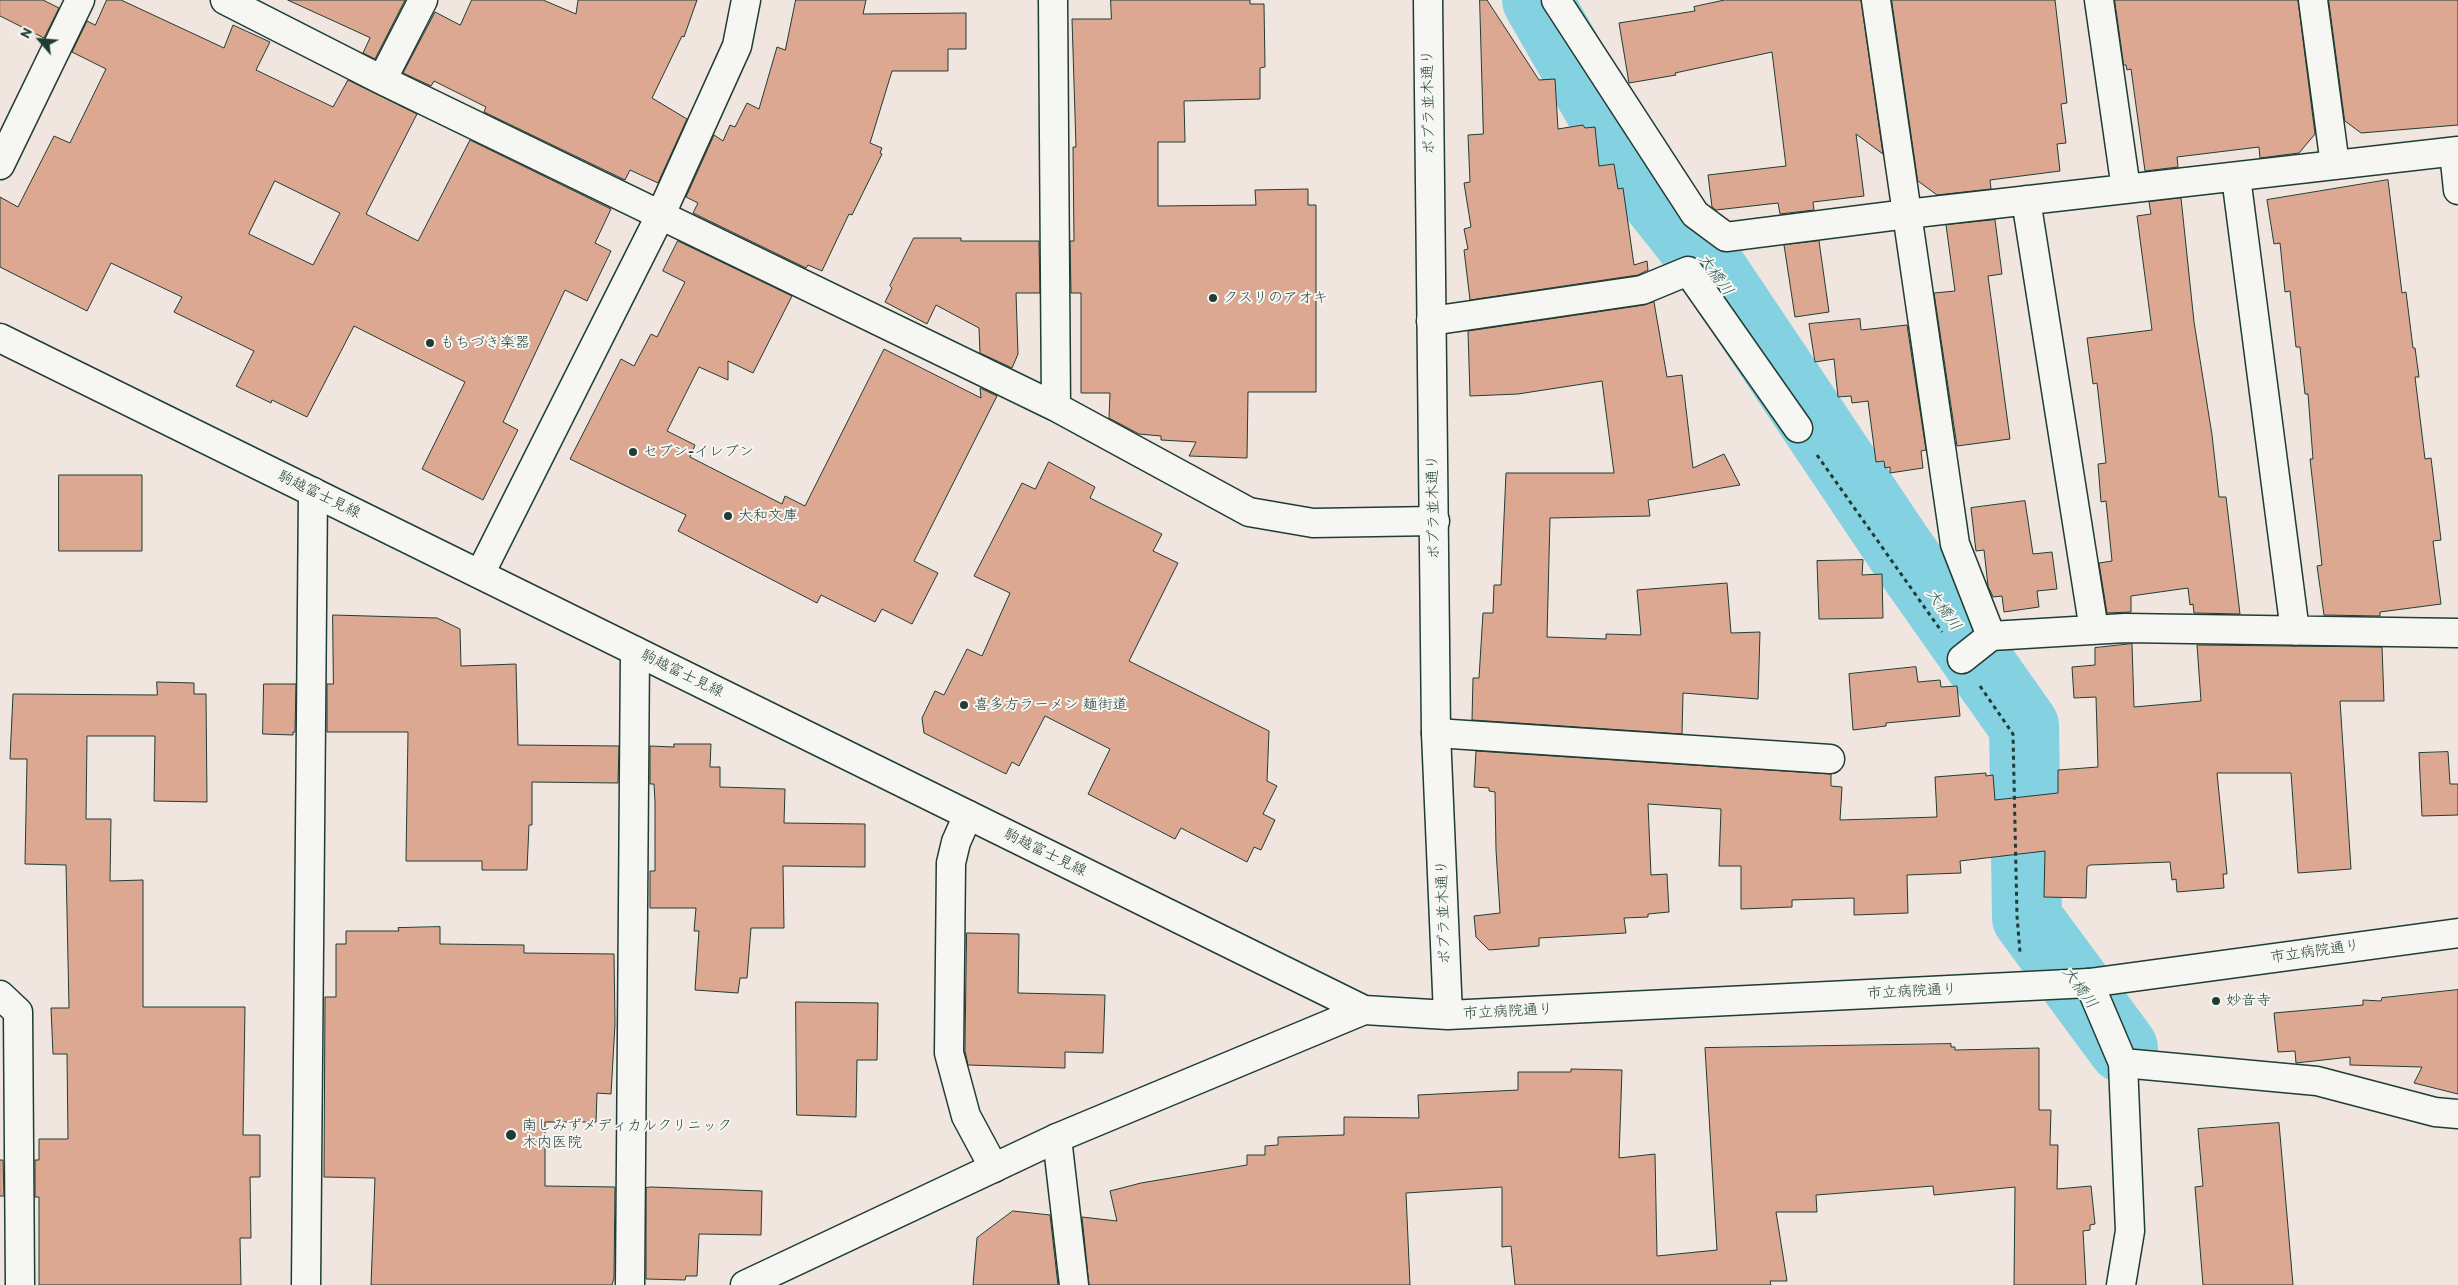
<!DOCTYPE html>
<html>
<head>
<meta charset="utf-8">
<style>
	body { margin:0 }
	#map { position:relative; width:2458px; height:1285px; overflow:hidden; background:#f1e6df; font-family:Itim,sans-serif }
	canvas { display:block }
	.north { position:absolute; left:15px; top:15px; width:50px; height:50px; -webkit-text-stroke:4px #f6f6f2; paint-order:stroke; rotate:297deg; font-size:14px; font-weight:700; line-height:20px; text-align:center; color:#1f3d34 }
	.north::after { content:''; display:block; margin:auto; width:18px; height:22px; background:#1f3d34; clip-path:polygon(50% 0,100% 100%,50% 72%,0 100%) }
</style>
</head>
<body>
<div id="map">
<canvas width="2458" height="1285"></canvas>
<div class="north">N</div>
</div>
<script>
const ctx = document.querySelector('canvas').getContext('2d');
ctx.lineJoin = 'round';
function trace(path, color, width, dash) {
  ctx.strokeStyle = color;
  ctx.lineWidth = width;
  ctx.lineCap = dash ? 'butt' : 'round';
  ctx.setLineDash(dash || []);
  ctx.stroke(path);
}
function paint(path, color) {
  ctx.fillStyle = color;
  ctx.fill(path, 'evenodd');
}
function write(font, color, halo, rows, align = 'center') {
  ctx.font = font + ' Itim,"Klee One",sans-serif';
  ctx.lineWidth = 4;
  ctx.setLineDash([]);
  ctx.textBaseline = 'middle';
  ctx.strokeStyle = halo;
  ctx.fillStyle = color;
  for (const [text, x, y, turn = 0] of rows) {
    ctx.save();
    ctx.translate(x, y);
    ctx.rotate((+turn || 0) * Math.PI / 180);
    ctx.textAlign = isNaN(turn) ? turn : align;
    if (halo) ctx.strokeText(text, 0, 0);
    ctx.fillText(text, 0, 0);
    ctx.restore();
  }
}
trace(new Path2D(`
	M1537,0L1639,178L1713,271L1900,550L2024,726L2027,918L2123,1048`), '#84d2e1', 70);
const building = new Path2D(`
	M0,0H43L59,8L44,38L0,16Z
	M107,0H121L224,48L233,25L270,42L256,70L333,107L348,80L417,114L366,214L418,241L470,140L611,209L595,243L611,251L587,301L565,290L503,422L518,430L483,500L422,469L465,382L354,326L307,417L272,400L271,403L236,386L254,351L174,312L182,297L111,263L87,311L0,267V197L18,207L54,136L70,143L106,69L72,52L87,21L95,25ZM275,181L340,213L313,265L249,234Z
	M288,0H405L375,59L363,53L370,38Z
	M472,0H543L576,14L578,0H697L684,37L682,36L652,98L687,119L658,183L630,170L625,180L484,112L486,107L434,81L431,86L403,73L435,12L460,25Z
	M796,0H866L863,14L966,13V49H948V71H892L870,143L882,148L880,153L882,154L852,215L849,214L822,271L808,265L806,268L693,213L698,203L686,197L714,135L723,141L730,125L735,127L747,103L759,109L777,47L785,50Z
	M1111,0H1250V4H1264L1265,67L1260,68V99L1184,101L1185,142H1158V206L1256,205L1255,190L1308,189V205H1316V392H1248L1247,458L1189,456L1196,442L1161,440V436L1139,434L1109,418L1110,393H1081V293H1071L1070,241H1074L1073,147H1076L1072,19H1111Z
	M1480,0H1487L1539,80L1555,79L1558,129L1583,125L1585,128L1595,127L1599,166L1614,164L1618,189L1623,188L1634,265L1647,261L1648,270L1638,275L1470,300L1464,250L1468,249L1464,229L1471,227L1464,183L1470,182L1468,135L1483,134Z
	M1725,0H1861L1883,154L1856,134L1864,196L1813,202L1814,210L1780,214L1778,203L1716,210L1712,207L1708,175L1786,166L1772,52L1675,73L1676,75L1629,83L1619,23L1695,11L1694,7Z
	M1892,0H2055L2067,103L2061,104L2066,143L2057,144L2060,171L1990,180L1991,189L1937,195L1918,181Z
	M2115,0H2298L2315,134L2299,153L2260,158L2259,147L2177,157L2178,167L2145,171L2131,69L2127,70L2126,65H2124Z
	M2329,0H2458V125L2361,133L2345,121Z
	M2388,180L2402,293L2406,292L2413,348H2415L2419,377H2415L2425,459L2431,458L2441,540L2433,541L2441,604L2380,612V616L2324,615L2317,566L2322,565L2310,459H2313L2308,394H2305L2300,347H2296L2290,291L2285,292L2280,243L2274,244L2267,200Z
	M2181,198L2194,322L2212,435L2219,497H2226L2240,614L2194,613L2193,604L2190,605L2188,588L2131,596V612L2107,613L2099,563L2112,561L2106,501L2101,502L2098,464L2106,463L2097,383L2093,384L2087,338L2152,330L2137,216L2151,214L2149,202Z
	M1995,220L2002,274L1988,276L2010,439L1957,446L1934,293L1955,291L1946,225Z
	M914,238H961V241H1039L1040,293H1016L1018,354L1012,368L980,353L979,328L936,305L927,324L885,302L892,288L890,286Z
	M678,241L792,296L753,373L728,361V380L699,367L667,431L695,445L690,457L782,504L785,496L805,506L884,349L981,398L980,388L997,396L914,561L938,573L912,624L882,609L875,622L821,595L817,603L678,531L686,515L570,459L621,359L634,366L651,334L657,337L685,282L663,271Z
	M1819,241L1829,312L1795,317L1784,245Z
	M1654,302L1667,377L1682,375L1693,468L1724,454L1740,485L1648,500L1650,516L1550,518L1547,637L1606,639V634L1641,635L1637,590L1727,583L1731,633L1760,632L1758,699L1683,693L1682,734L1472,720L1473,678H1479L1483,613H1493L1494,585H1501L1506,473H1614L1602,381L1518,394L1470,396L1468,331L1644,305Z
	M1860,319L1861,330L1907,325L1926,450L1921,451L1923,468L1890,473V467L1885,468L1884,461L1876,462L1868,401L1852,403L1851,396L1838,397L1834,359L1815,362L1809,324Z
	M1049,462L1095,487L1090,498L1162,534L1153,551L1178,563L1129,661L1269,731L1267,781L1277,786L1263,814L1275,820L1261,850L1254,847L1247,862L1181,828L1175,839L1088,794L1110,749L1045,716L1019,766L1012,762L1006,774L924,733L922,718L935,691L944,695L967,649L982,656L1010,593L974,576L1022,483L1035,489Z
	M59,475H142V551H59Z
	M2025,501L2033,554L2052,552L2057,589L2037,591L2039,607L2004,612L2002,596L1993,597L1988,586L1984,550L1976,551L1971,508Z
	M1863,560L1862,575L1882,574L1883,618L1819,619L1817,561Z
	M333,615L437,618L460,629L461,666L516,664L518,745L619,746L618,783L532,782V825H529L527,870H482V861H406L408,732H327V684H333Z
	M2132,644L2134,707L2201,701L2197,645L2382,647L2384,701H2340L2351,869L2298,873L2291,773H2217L2227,874H2223L2224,888L2177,892L2176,879L2172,880L2170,862L2090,865L2087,867L2086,898L2044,897L2045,851L1960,861L1961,873L1907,875L1908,913L1854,915V898L1792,900V907L1741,909V866H1719L1721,809L1648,804L1651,875L1667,874L1669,912L1648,914V917L1624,918L1626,933L1539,938V946L1489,950L1476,937L1474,916L1500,913L1496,850L1495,792L1489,791V788L1474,787L1476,751L1831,774V786L1842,787L1840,820L1937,817L1935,777L1986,773V776L1993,775L1995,800L2058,793V770L2098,767L2096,697L2074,698L2072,667L2095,665V648Z
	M1916,667L1918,682L1940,680L1941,687L1957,686L1960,716L1886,723V726L1853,730L1849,674Z
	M157,682L194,683V694H206L207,802L154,801L155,736H87L86,819H111L110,881L143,880V1007H245L243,1135H260V1177H250L251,1238H240L241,1285H39V1197H35V1160H39V1139H68L67,1054H53L51,1008H69L66,865L25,864L27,759H10L13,694L157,695Z
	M264,684H296L295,732H293V735L263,734Z
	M674,744H711L710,767H720V787L785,789L784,823L865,824V867L783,866L784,928H751L747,978H740L738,993L695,990L699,931H694L696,908H650V871H655V802L654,784H650V746L674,747Z
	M2448,752L2450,784H2458V815L2422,816L2419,753Z
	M440,927V944L524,945V953L614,954L615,1024L611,1094L597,1093L596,1122H545V1186L615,1187L614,1278L612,1285H371L375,1178L324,1177L325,997H336V944H346V931H399L398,928Z
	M967,933L1019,934L1018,993L1105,995L1103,1053L1065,1052V1068L968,1065L965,1051Z
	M2458,990V1094L2414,1083L2422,1067L2350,1065V1057L2296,1063L2295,1051L2278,1052L2274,1013L2363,1005V1000L2381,1001L2382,998Z
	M796,1002L878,1003L877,1060H857L856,1117L797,1115Z
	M1951,1044V1047H1955V1050L2039,1048V1110H2051L2050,1145H2058L2057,1189L2091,1186L2095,1224L2090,1225V1230L2083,1231L2086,1285H2014L2015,1187L1934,1195L1933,1186L1816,1195L1817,1212H1776L1787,1281H1770L1771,1285H1515L1511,1246L1502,1247V1187L1406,1193L1410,1285H1089L1082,1217L1117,1221L1110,1191L1141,1183L1247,1165V1155H1265V1146L1278,1145V1137L1344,1135V1117L1419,1118L1418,1095L1518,1090V1072H1571V1069L1622,1070L1619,1158L1655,1154L1657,1256L1717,1250L1705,1048Z
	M2279,1123L2293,1285H2203L2195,1187L2203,1186L2198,1129Z
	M0,1160H3L4,1196H0Z
	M651,1187L762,1191L761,1235L699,1234L697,1276H686L685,1280L646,1279V1188Z
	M1013,1211L1050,1215L1058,1285H973L977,1238Z`);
paint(building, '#dda892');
trace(building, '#1f3d34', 1);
const street = new Path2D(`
	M225,0L382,80L1056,407L1249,512L1313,523L1435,521
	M1053,0L1056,407
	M1556,0L1695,214L1726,237L1907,214L2458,151
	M1876,0L1955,544L1991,636L2125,628L2458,633
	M2099,0L2126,189
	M2313,0L2335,165
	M382,80L423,0
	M2454,152L2458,190
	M0,165L80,0
	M2236,177L2295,631
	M2026,200L2094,630
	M1431,321L1642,290L1688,271L1798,428
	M480,574L661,214L737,46L746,0
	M1962,659L1991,636
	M1436,733L1830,759
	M968,815L956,842L951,863L949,1053L966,1116L994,1168
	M2089,983L2123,1063L2130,1231L2121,1285
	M0,995L18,1012L20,1285
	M2123,1063L2317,1081L2435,1112L2458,1114
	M1057,1138L1074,1285
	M306,1285L313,492
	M630,1285L635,651`);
const secondary = new Path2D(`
	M1428,0L1436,733L1448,1015
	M0,338L1364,1010L1448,1015L2089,983L2458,933
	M745,1285L1057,1138L1364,1010`);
trace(street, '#1f3d34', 31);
trace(secondary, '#1f3d34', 31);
trace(new Path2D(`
	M1817,455L1942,632
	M1980,686L2013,734L2017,916L2020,952`), '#1f3d34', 3, [4, 4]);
trace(street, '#f6f6f2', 28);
trace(secondary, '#f6f6f2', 28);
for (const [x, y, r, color] of [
	[1213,298,5,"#1f3d34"],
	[430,343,5,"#1f3d34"],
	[633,452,5,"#1f3d34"],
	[728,516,5,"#1f3d34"],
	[964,705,5,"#1f3d34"],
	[2216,1001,5,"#1f3d34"],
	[511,1135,6,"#1f3d34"]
]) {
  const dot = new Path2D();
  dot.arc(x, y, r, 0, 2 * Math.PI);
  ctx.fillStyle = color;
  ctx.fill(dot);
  trace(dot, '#f6f6f2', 2);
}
write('15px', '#1f3d34', '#f6f6f2', [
	["ポプラ並木通り",1429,102,-91],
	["駒越富士見線",319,495,26],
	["ポプラ並木通り",1434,507,-91],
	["駒越富士見線",682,674,26],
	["駒越富士見線",1045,853,26],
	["ポプラ並木通り",1444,912,-92],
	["市立病院通り",2315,952,-8],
	["市立病院通り",1912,992,-3],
	["市立病院通り",1508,1012,-3]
]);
write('15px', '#1f3d34', '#f6f6f2', [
	["クスリのアオキ",1223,298],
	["もちづき楽器",440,343],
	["セブン-イレブン",643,452],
	["大和文庫",738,516],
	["喜多方ラーメン 麺街道",974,705],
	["妙音寺",2226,1001],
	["南しみずメディカルクリニック",522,1126],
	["木内医院",522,1143]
], 'left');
write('italic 16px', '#335b57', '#f6f6f2', [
	["大橋川",1715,275,54],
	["大橋川",1943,610,55],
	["大橋川",2079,988,54]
]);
</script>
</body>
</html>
